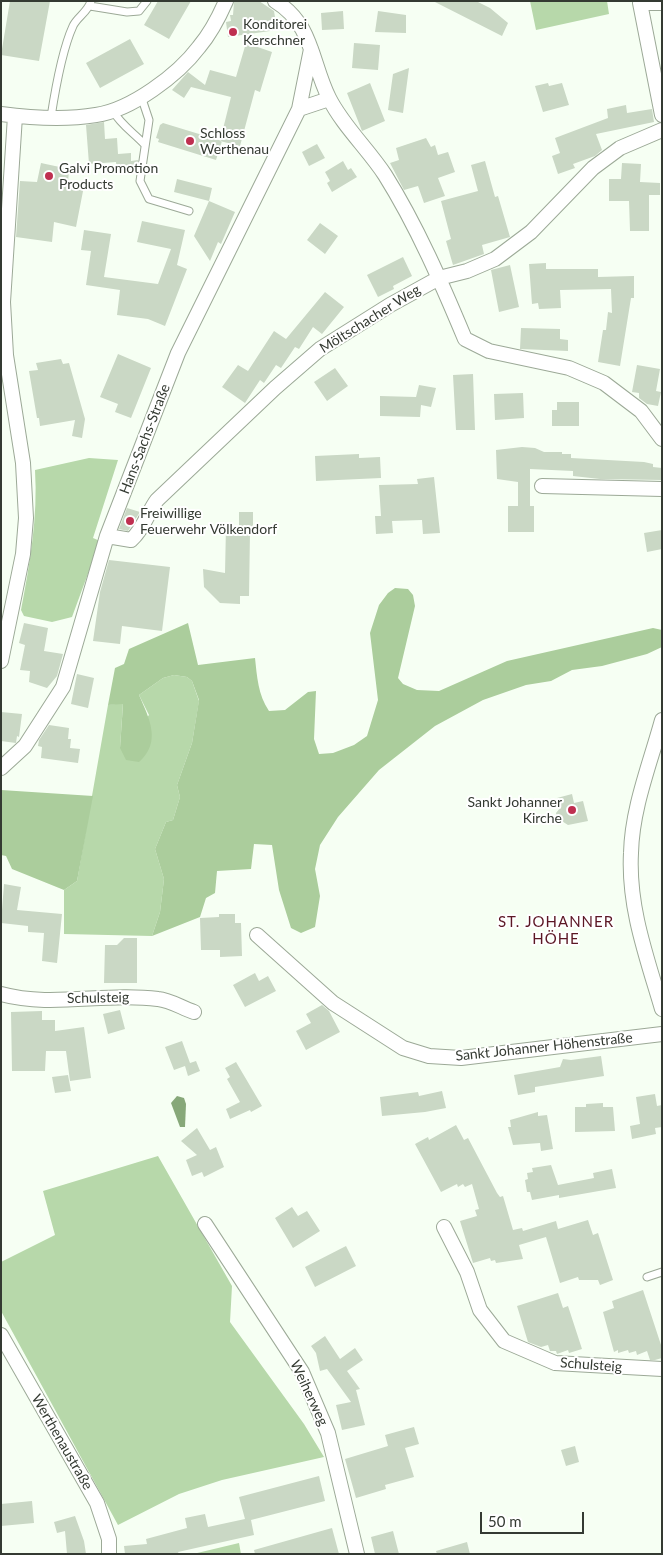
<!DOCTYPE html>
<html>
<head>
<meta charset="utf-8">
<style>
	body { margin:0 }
	#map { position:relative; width:663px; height:1555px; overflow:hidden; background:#f6fff3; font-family:Lato,sans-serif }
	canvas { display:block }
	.frame { position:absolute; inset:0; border:2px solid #343a32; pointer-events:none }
	.scale { position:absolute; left:480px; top:1512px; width:104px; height:22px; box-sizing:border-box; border:2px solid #343a32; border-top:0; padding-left:6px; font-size:15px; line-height:18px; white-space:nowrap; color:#343a32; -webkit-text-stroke:4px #fff; paint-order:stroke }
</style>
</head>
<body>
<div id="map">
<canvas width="663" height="1555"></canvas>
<div class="frame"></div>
<div class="scale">50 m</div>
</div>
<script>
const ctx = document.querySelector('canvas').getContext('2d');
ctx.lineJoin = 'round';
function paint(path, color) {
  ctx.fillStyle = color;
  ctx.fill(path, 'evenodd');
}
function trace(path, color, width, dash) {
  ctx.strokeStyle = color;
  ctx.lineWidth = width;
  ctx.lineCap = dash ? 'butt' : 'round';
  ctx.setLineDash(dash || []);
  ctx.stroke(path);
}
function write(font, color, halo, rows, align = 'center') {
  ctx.font = font + ' Lato,sans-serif';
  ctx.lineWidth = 4;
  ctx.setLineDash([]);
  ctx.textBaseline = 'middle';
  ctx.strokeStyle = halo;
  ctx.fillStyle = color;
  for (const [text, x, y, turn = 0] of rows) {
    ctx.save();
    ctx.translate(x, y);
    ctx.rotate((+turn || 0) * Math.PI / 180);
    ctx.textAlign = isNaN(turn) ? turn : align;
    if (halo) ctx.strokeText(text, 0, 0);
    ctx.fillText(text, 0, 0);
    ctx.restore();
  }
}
paint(new Path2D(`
	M530,1H607L609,14L536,30Z
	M89,458L118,460L93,538L100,541L72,617L52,622L24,616L21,610C30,563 38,517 35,470Z
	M174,675L187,677L192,681L199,701L192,743L177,785L180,797L173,820L166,822L155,849L164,879L160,912L152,936L64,934V890L77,881L108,705L123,703L120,748L149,715L139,695L163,678Z
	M158,1156L232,1286L230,1322L304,1424L324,1457L222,1480L179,1494L118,1525L1,1311V1262L55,1235L43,1191Z
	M239,1543L241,1554H193Z`), '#b7d8aa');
paint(new Path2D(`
	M395,588L408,589L413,595L415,606L398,678L403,684L417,690L439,691L507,661L653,628L662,630V647L647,654L602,666L572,670L551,681L526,685L483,700L435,726L379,770L338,817L320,845L315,869L320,896L315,927L301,933L291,928L279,890L272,845L254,844L251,869L217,871L215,893L206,898L200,917L152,936L160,912L164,879L155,849L166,822L173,820L180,797L177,785L192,743L199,700L192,681L187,677L174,675L163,678L139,695C149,718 162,742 139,762L126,760L120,748L123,704L108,705L115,668L124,664L129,649L188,623L198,665L255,658C257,676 258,695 269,711L285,710L308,692L316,691L314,739L319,754L333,753L354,745L367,736L378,700L370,633L379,605L388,593Z
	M1,790L93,796L77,881L64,890L12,869L6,856L1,855Z`), '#abcd9c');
paint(new Path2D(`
	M177,1096L184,1098L186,1104L185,1127H180L171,1103Z`), '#87a879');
paint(new Path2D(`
	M10,1H50L39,61L1,55Z
	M158,1H191L169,39L144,25Z
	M259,1L274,11L277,30L228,37L226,22L231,21L230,15H233L234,2Z
	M433,1H476L490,8L508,23L502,36Z
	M343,11L344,29L322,30L321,13Z
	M378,11L406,15V33L375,32Z
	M130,39L144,64L100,88L86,63Z
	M246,43L272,52L260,92L255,90L240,146L220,141L231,97L191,87L184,98L172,90L188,72L205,85L210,70L236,77Z
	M354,43L380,45L378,70L352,68Z
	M409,68L403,113L388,110L393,74Z
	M370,83L385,121L362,131L347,93Z
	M548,83L549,86L562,83L569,105L543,112L535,86Z
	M626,105L627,113L652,109L654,122L596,134L602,150L595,156L573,164L575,168L558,174L552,156L560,153L555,138L608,118L607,109Z
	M104,122L105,139L117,138L118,154L131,153V161L138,160L136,173L117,175L116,162L89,164L86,125Z
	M163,123L222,141L216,160L158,142L159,139L156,138L160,125Z
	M426,138L431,147L435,145L438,155L448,152L455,172L438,178L445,196L424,203L418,186L404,190L390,163L399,160L396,148Z
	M317,144L325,158L309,166L302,152Z
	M343,161L348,170L351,168L357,177L332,192L327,183L330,181L325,172Z
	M485,161L495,197L498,196L510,237L482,245L484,254L453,265L446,241L451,239L441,201L478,191L471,165Z
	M41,163L69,169L68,183L84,186L76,227L54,222L52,242L16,237L20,181L37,182Z
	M622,163L641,164L640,182L660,183V195H649V231H630L629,201H609V179H621Z
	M177,179L212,188L209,201L174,192Z
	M209,201L235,212L221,244L218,242L210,261L194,236Z
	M142,221L185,230L177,265L187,269L165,326L148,319L117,315L120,290L86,285L91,251L81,250L84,230L111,234L104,277L158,284L171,249L137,242Z
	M320,223L338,236L325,254L307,240Z
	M403,257L412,276L393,286L394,289L378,297L367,275Z
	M546,263V269H598V277L634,276V298H631L620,366L598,362L603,330H606L608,312L612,313L611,289L560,290L561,308L539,309L538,303L532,304L529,264Z
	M510,265L519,307L499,312L491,270Z
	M325,292L344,307L322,334L313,327L299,349L295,347L281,368L276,365L264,383L260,380L245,403L222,387L238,365L248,371L274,331L286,339Z
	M521,328L560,329V339L568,340V351L520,349Z
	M118,354L151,368L131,418L115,412L118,404L100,397Z
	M61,359L63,364L69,363L85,419L82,438L72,436L75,420L40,426L39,418H37L29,371L38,370L36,363Z
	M637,365L660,369L656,391L661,392L658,406L647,404L639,398V393L632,392Z
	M335,368L348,386L327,401L314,382Z
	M473,374L475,430H456L453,375Z
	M419,385L436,388L431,407L421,405L420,417L380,416V396L416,397Z
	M523,393L524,418L495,420L494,394Z
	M557,402H579V426H552V410H557Z
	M522,447L535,448L544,452H562V454H571V458L644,462L653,464V467L662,468V480L600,479L573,476V471L530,469V506H534V532H508V506H518V482L497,479L496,450Z
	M359,454V458L380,457L381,478L316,481L315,456Z
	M434,477L440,533L423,534L422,520L392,521L393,533L376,534L375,516H381L379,485L418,484L417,479Z
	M127,508L140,512L128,531L119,529Z
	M239,512H253V532H250L249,596H240V604L220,603L204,587L203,569L225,573L226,526H239Z
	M662,530V549L647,552L644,533Z
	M109,560L170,567L162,631L122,626L120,644L93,641L100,592Z
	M24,623L48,628L44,651L63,654L57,676L47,688L29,682L30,671L20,670L25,645L19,643Z
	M77,674L94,678L88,708L71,704Z
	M1,712L22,714L19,737L17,736L16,743L1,741Z
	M49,725L69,728L68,739H71L70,748L80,749L78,763L41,758L42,747L38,746L39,740Z
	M572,794L574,803L583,801L588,821L568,825L557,818L556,813L560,808L557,798Z
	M4,884L21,887L17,910L62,914L57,963L42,961L44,933L28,932V926L1,923Z
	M219,914H235V923H241L242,956L220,957V950H201L200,918L219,917Z
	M124,938H137V983H104L105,945H117Z
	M255,973L259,981L268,976L276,991L245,1007L233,985Z
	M322,1005L329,1011L340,1032L306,1050L296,1031L311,1023L306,1014Z
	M120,1010L125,1029L108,1034L103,1014Z
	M42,1011V1020H55V1031L84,1027L91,1078L70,1081L66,1051H46L45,1071H12L11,1012Z
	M182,1041L190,1063L196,1061L200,1071L188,1076L185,1066L174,1070L165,1047Z
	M601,1056L604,1076L535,1087V1092L518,1095L514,1075L560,1067L563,1059L571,1060Z
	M236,1062L262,1106L251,1112L250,1110L230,1119L226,1109L240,1102L227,1079L230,1077L225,1068Z
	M68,1075L71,1091L55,1093L52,1077Z
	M442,1091L446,1108L425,1112L382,1116L380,1097L418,1092L419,1096Z
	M655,1094L657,1106L662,1105V1127L655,1128L656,1134L632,1139L630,1126L640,1124L636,1097Z
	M603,1103V1107H613L615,1131L575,1132V1107H586V1104Z
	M538,1112V1116L547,1115L553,1149L541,1151L540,1143L513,1145L508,1127H511L510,1120Z
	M456,1125L464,1140L468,1138L497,1193L500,1197L503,1196L513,1230L522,1228L523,1231L556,1221L558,1229L588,1220L593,1235L598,1233L613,1280L600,1285L598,1280H579L578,1277L560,1283L546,1237L519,1245L523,1259L496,1263L495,1260L491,1261L490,1258L473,1263L460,1221L477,1216L475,1210L479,1209L472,1184L465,1187L463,1184L458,1187L457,1184L441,1192L415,1144L428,1137L429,1140Z
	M197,1128L210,1150L216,1147L224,1167L204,1177L202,1172L192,1176L186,1160L197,1155L181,1141Z
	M551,1165L558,1185L594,1178L593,1173L612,1169L616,1188L559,1198V1195L532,1200L530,1192H527L525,1180L528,1179L527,1173L533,1172L532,1168Z
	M292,1207L298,1216L307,1211L320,1231L293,1248L275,1218Z
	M346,1246L356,1266L315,1287L305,1267Z
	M643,1290L662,1348V1358L655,1360H650L647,1351L637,1355L636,1351L629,1353L628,1350L618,1353V1350L614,1352L603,1312L614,1308L612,1301Z
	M558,1293L563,1308L568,1306L582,1349L569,1353L568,1350L557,1354L556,1351H550L548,1345L541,1347L528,1342L517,1306Z
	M325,1336L340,1359L355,1348L363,1360L347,1371L360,1389L356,1390L365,1425L342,1430L336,1405L351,1402L327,1369L320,1371L316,1353L311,1346Z
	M414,1427L419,1444L405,1448L414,1477L385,1485L386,1489L356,1498L345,1459L388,1446L385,1435Z
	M575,1446L579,1462L566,1466L561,1450Z
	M319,1476L325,1501L251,1520L254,1535L178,1552L179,1554H125L124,1546L147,1544L146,1539L187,1528L185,1518L205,1514L208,1527L245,1519L239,1497Z
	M32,1501L34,1523L1,1526V1504Z
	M75,1516L84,1541L86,1554H67L65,1531L57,1533L54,1522Z
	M332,1528L339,1554H255L254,1550Z
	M393,1531L399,1554H375L371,1537Z
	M467,1542L470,1554H437L436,1551Z`), '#cad8c5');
const service = new Path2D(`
	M90,6L127,12L139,11L147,1
	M141,96L149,120L140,181L149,199L189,211
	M113,111C121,125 134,133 145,145
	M51,117C55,91 62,50 73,26C77,17 88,12 91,1
	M647,1277L662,1272`);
const minor = new Path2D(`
	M275,1C313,24 311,62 329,98C343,126 368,149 385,175C417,226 442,284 465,339L489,351L569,368L604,383L641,411L662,439
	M662,3H640L662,115
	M299,109L311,49
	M1,114C32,118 66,120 96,115C131,110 178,75 199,47C210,34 219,17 226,1
	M542,486L662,489
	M107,536L131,540C143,530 148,512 157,500L275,388L320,349L390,305L439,278L467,271L495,259L531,232L593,168L620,148L662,130
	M1,661L23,554L26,518L23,463L6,355L3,302L15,116
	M662,720C650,764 632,808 631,853C628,907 647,958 662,1009
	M1,768L25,746L63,687L107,536L178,353L299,109L329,99
	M257,935L333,1003L403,1048L429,1056L461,1058L662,1034
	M1,994C51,1008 106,992 158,999C170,1000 182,1008 194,1012
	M205,1224L302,1372L328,1433L357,1554
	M444,1227L467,1272L480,1310L504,1341L555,1363L662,1369
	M1,1335L97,1503L109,1539V1554`);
trace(service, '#9ca997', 9);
trace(minor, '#9ca997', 16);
trace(service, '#fff', 7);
trace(minor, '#fff', 14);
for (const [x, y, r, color] of [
	[233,32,5,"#bf2f50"],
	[190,141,5,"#bf2f50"],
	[49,176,5,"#bf2f50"],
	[130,521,5,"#bf2f50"],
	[572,810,5,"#bf2f50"]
]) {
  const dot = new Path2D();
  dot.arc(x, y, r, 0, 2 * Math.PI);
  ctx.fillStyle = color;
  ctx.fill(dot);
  trace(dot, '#fff', 2);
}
write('14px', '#343a32', '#fff', [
	["Konditorei",243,24],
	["Kerschner",243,40],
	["Schloss",200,133],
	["Werthenau",200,149],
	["Galvi Promotion",59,168],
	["Products",59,184],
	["Freiwillige",140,513],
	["Feuerwehr Völkendorf",140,529],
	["Sankt Johanner",562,802,"right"],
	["Kirche",562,818,"right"]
], 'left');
write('14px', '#343a32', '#fff', [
	["Möltschacher Weg",370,319,-32],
	["Hans-Sachs-Straße",145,439,-69],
	["Schulsteig",98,998,-1],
	["Sankt Johanner Höhenstraße",544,1047,-6],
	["Schulsteig",591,1365,4],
	["Weiherweg",309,1393,65],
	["Werthenaustraße",62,1442,60]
]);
ctx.letterSpacing = '1px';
write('15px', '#5c1725', '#fff', [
	["ST. JOHANNER",556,922],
	["HÖHE",556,939]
]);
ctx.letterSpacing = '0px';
</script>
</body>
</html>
